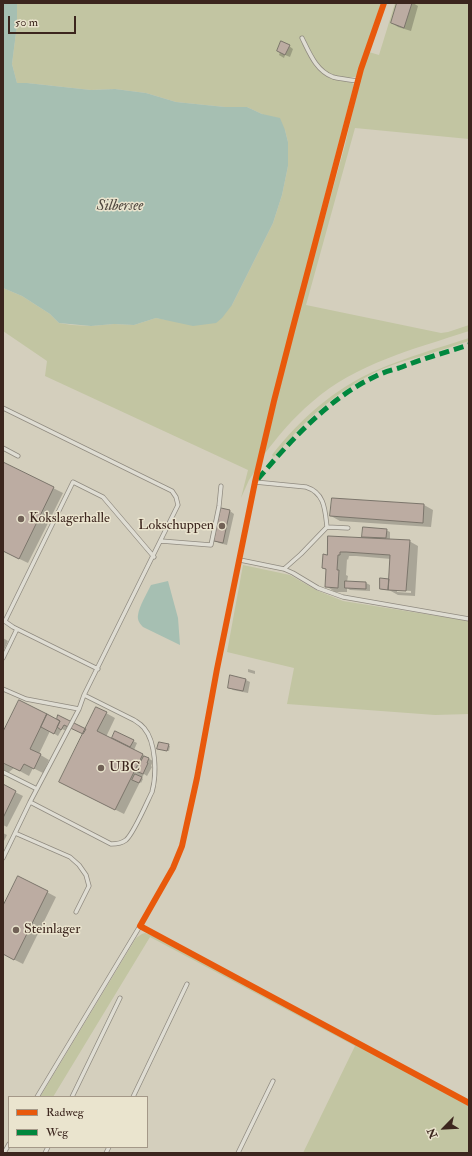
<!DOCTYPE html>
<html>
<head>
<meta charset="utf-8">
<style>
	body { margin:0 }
	#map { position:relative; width:472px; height:1156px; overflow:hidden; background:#d4cfbd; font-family:"IM FELL Double Pica",serif }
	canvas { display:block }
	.frame { position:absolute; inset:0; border:4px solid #3c261e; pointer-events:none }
	.legend { position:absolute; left:8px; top:1096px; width:140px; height:52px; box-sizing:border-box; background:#eae4ce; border:1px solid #a49888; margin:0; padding:5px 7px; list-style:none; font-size:12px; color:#3c261e }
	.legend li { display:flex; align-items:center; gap:8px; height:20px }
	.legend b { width:20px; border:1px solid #a49888 }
	.north { position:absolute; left:424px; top:1108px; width:40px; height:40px; -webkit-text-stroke:3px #eae4ce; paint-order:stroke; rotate:246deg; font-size:11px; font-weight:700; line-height:16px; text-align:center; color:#3c261e }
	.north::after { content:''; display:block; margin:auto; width:14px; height:18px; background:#3c261e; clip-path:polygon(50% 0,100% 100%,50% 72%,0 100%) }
	.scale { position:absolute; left:8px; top:16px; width:68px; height:18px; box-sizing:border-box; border:2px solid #3c261e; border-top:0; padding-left:5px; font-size:12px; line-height:14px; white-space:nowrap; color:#3c261e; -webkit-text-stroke:3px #eae4ce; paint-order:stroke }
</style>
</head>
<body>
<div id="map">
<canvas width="472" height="1156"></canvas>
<div class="frame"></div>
<ul class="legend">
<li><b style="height:5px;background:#e8590c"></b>Radweg</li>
<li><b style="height:5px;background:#00873e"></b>Weg</li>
</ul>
<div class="north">N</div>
<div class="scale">50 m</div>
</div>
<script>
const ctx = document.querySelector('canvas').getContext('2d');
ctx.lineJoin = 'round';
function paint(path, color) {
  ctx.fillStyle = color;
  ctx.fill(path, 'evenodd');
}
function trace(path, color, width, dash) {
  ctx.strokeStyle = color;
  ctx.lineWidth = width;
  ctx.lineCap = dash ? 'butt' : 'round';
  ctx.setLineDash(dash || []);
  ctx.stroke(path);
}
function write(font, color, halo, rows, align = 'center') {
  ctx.font = font + ' "IM FELL Double Pica",serif';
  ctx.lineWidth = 3;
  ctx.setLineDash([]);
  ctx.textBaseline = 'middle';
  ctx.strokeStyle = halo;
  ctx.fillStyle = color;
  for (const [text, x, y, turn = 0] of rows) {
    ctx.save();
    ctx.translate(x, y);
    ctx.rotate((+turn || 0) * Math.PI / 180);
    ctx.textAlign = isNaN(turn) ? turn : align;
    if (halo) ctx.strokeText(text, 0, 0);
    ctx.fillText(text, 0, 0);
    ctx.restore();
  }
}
paint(new Path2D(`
	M17,3H381L356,77H350L349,82L354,84L279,372L255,471L249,480L241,498L248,470L45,376L47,361L3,331V288L22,296L50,314L59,323L72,325L91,326L114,324L134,325L156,318L168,320L232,305L273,223L282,195L288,166V142L285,130L262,114L247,107H225L176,102L146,93L115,89L91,90L27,83H17L12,64L17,25Z
	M395,3H469V139L355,128L306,305L441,333L448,332L469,325V331C415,349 356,363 312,402C293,418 278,436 263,456L301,303L345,145L360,80L369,52L379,55Z
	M469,338V341C453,346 436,352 419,357C407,360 394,364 382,369C336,391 306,419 274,457L272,455C300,419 335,388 377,370C407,357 438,348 469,338Z
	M243,565L290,575L316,590L343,601L469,621V714L435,715L287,704L294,668L227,652Z
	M145,933L149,934L469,1104V1153H303L355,1046L150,937L53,1097H40L136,938L142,934Z`), '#c2c5a2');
paint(new Path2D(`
	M3,3H17V25L12,64L17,83H27L91,90L115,89L146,93L176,102L225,107H247L262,114L280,118L285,130L288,142V166L282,195L273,223L232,305L222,318L216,323L193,326L156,318L134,325L114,324L91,326L59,323L50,314L22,296L3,288Z
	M168,581L178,618L180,645L143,627C140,624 137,620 138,615C139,607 147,593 151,585Z`), '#a6bfb2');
paint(new Path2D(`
	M398,3H413L418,6L411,31L398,27L392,23Z
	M289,46L293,49L290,57L285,55L284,58L279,55L280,52Z
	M3,463L63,493L28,563L3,551Z
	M424,505L433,510L431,527L340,521L331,516Z
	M222,509L230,511L234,514L227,545L219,543L215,540Z
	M386,530L390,532V540L409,541L418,546L415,596L398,595L389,590H383L381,589L390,580L391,559L356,556H349L348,560L347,559L346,575L348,576L347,582L366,583L370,585V591L350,590L347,588V592H335L326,586L327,570L323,568L328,556L367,539L363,536ZM397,590L411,591V593L397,592Z
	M3,638L8,641L3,652Z
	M248,669L255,671V674L248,672Z
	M246,680L250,682L248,693L233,690L229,687Z
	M19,702L57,721L59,716L86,730L106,713L115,718L106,737L117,742L118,741H133L137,743L134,750L153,761L151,766L152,767L147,776L144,774L142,778L143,779L141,783L140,782L124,814L60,782L84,734L68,726L66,731L62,729L58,736L50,731L39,754L49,760L43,773L33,768L29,776L14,768L3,777V765L5,764L3,763V735Z
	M168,745L170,746L169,751L160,749Z
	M3,786L23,796L7,827L3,825Z
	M3,833L7,835L3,843Z
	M19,877L56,897L23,964L3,954V908Z`), '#0003');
const building = new Path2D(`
	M397,3H412L404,28L391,23Z
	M281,41L290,45L285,55L277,51Z
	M3,462L54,487L19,559L3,551Z
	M332,498L424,504L423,523L330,516Z
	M221,508L230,510L223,543L214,541Z
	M363,527L387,529L386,538L362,537Z
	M328,536L410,540L406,591L388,590L390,555L346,552H340V555H338L337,570H339L338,588L325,587L326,569L322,568L323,554L327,555Z
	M380,578L389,579L388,590L380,589Z
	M345,581L366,582V589L345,588Z
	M230,675L246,679L243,691L228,688Z
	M19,700L47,714L30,749L41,754L34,769L24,764L20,771L3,763V732Z
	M96,707L107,712L97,731L143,754L115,810L59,782Z
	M47,714L60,721L54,734L41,727Z
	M58,715L86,729L83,734L64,725L61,730L57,727L60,721L57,719Z
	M115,731L134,740L130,747L112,738Z
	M159,742L169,744L167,751L157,749Z
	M144,756L149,758L147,763H148L143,774L136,771Z
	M135,774L142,777L139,783L132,780Z
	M3,784L16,791L3,818Z
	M18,876L48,891L14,960L3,954V906Z`);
paint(building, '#bcaca2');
trace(building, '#7b756b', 1);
const service = new Path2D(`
	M302,38C309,52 316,71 333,77C341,79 350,80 358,81
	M3,408L172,491L176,497L178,505L84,695L79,709L30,802L3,858
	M3,448L18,456
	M255,482L306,487C325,493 325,510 327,527L348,528
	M161,541L211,545L219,506L221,486
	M240,560L284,569L293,573L318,588L343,597L469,619
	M284,569L301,554L327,527
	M3,620L13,627L98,669
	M5,621L73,482L103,497L154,557
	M3,658L17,629
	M3,689L26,699L79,709
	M3,772L37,789
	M30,802L111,844C117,844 122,843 126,840C134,833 147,802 152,792C157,774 156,742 144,728C141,724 137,722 134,720L84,695
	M15,833L70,857L79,865L86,875L89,886L76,912
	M37,1097L140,926
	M72,1097L120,998
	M133,1097L187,984
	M4,1153L9,1144
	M45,1153L48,1147
	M106,1153L109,1147
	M238,1153L273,1081`);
trace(service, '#908b80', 5);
trace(service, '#dfddd3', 3.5);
trace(new Path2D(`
	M258,479C290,441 330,397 376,376C384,372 392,370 399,368C422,359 446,352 469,345`), '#00873e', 5, [10, 5]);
trace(new Path2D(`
	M384,3L361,69L292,331L274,401L255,482L217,669L197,778L182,846L173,868L140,926L469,1103`), '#e8590c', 6);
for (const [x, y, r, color] of [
	[21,519,4,"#716156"],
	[222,526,4,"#716156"],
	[101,768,4,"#716156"],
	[16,930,4,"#716156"]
]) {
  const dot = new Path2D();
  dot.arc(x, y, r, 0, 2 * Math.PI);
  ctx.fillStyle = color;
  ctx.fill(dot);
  trace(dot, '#eae4ce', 1.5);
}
write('14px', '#3c261e', '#eae4ce', [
	["Kokslagerhalle",29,519],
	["Lokschuppen",214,526,"right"],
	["UBC",109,768],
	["Steinlager",24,930]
], 'left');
write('italic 15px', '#524a42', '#eae4ce', [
	["Silbersee",120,207]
]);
</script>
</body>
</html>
